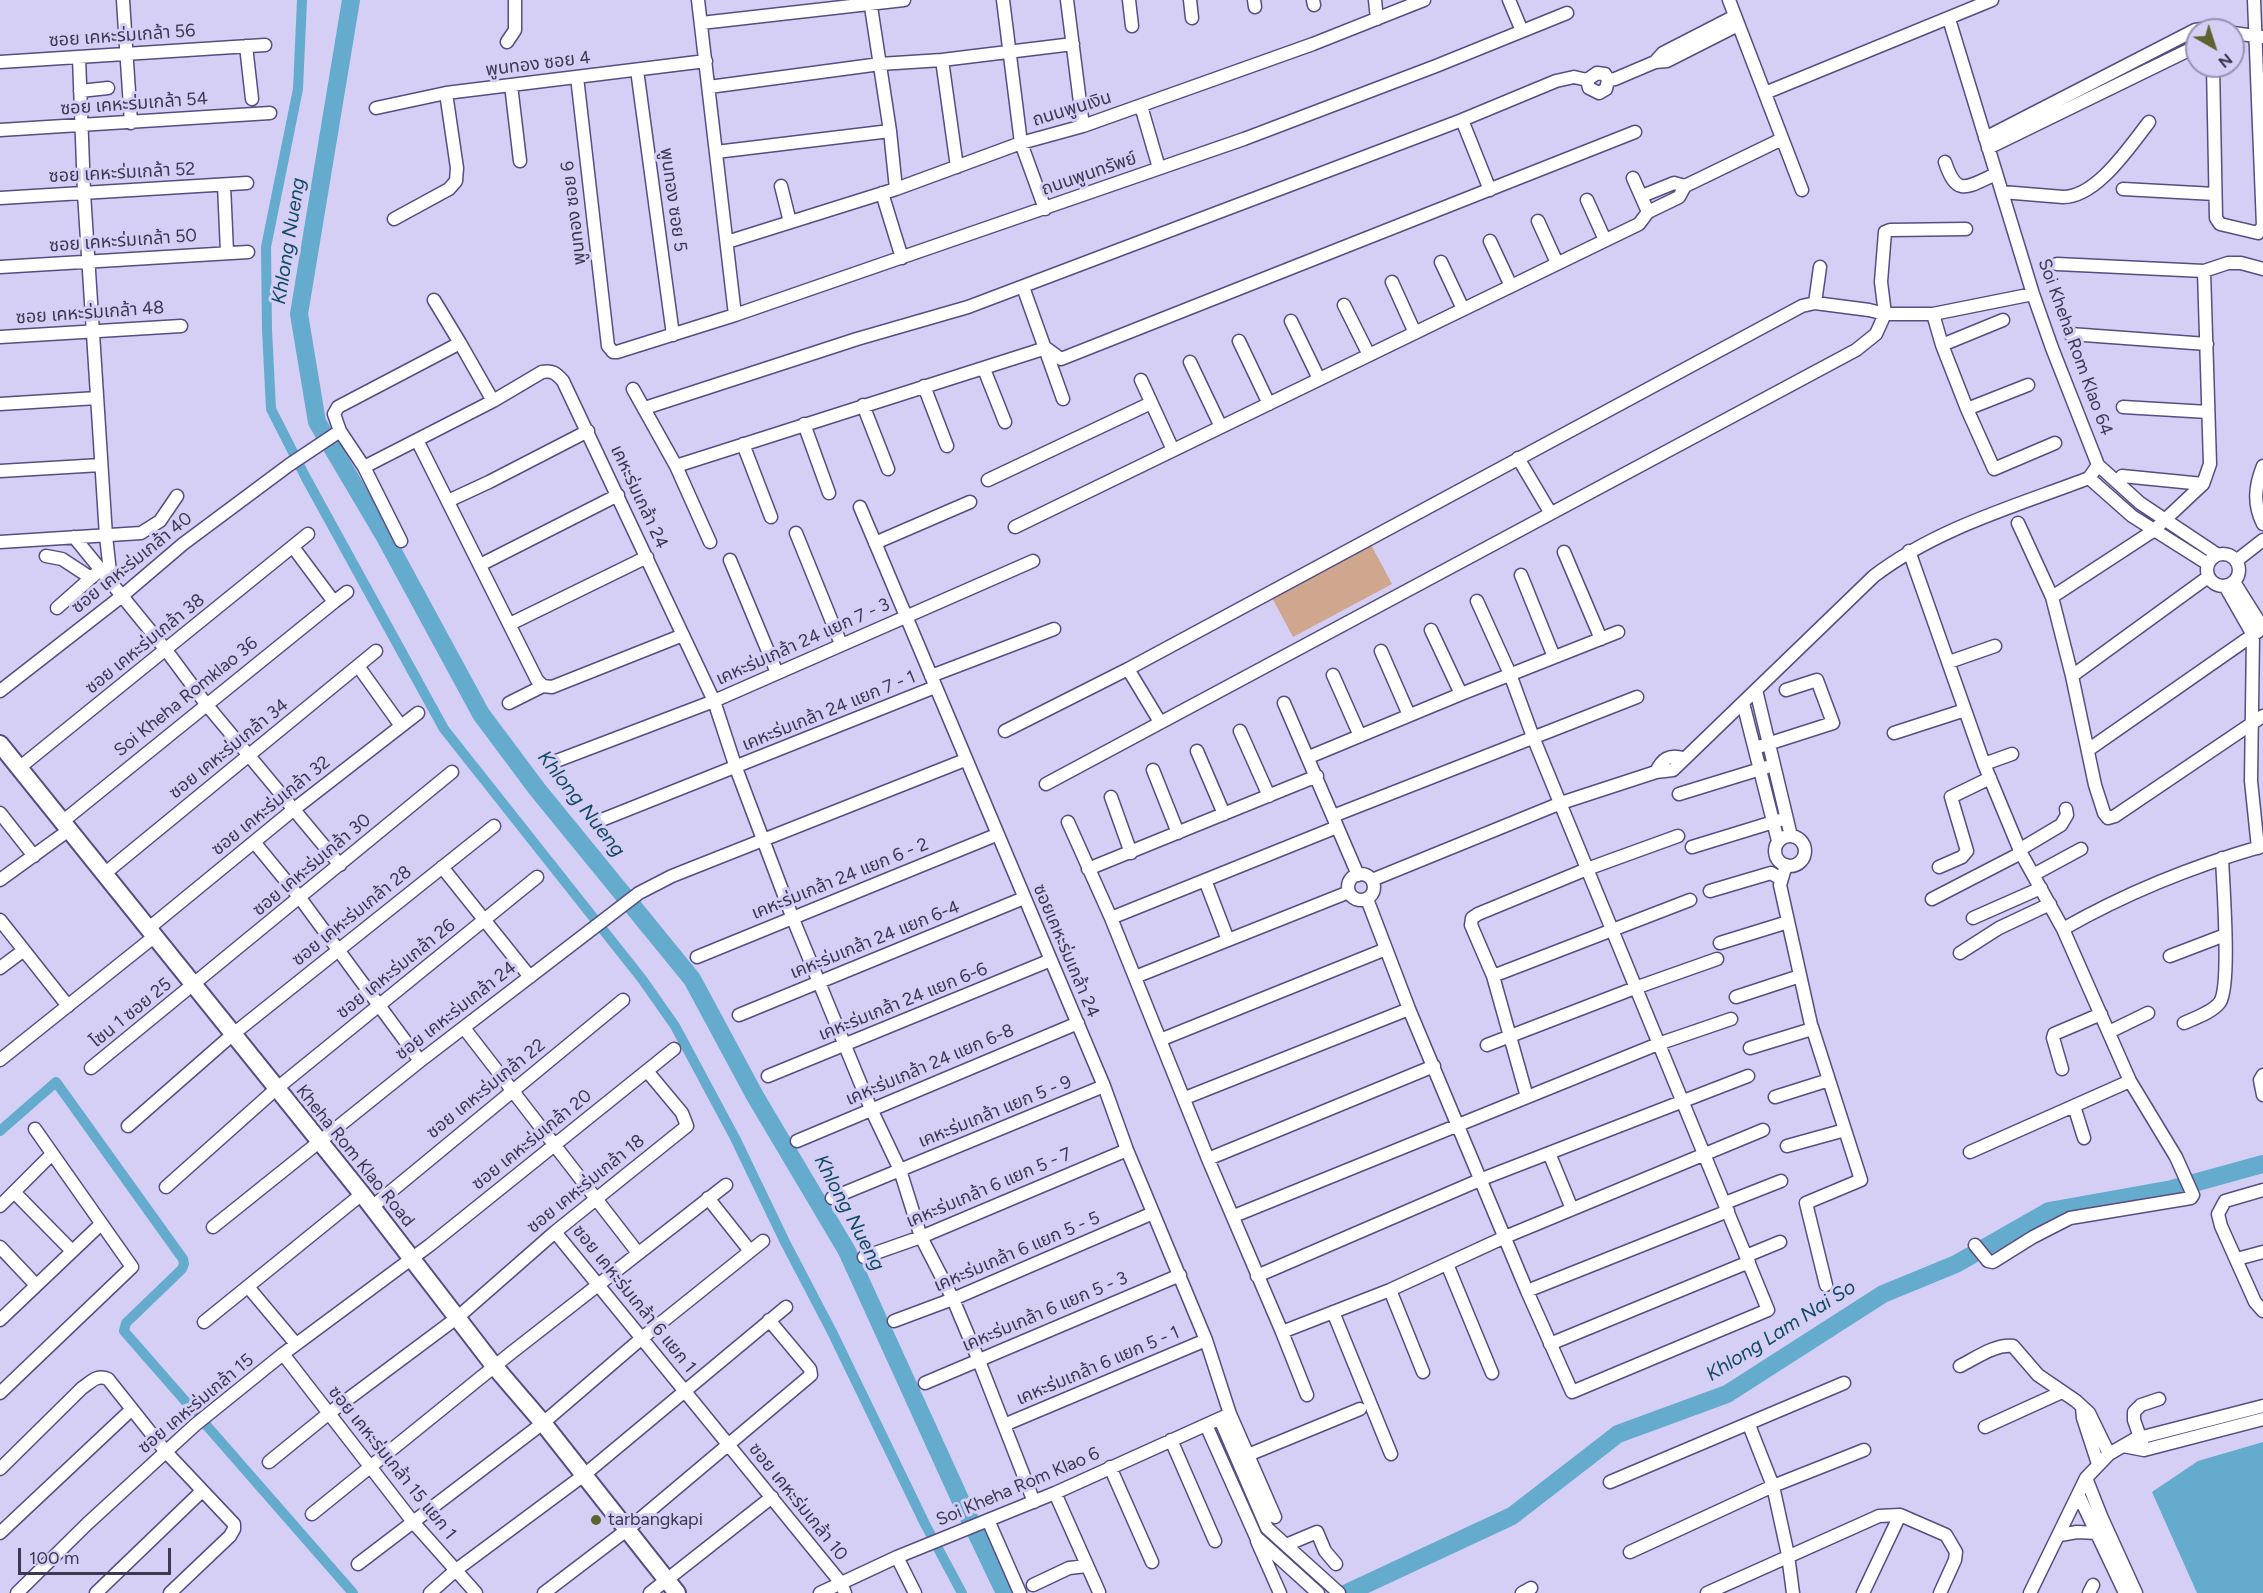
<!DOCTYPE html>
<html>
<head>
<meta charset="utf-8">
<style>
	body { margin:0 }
	#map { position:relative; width:2263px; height:1593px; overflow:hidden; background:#d5cff5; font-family:Figtree,sans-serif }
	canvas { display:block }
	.north { position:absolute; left:2185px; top:18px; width:60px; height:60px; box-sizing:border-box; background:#d5cff5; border:2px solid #9893b4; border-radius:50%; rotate:141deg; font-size:16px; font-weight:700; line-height:24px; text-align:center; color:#3d3852 }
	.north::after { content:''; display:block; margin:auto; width:21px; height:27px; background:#5e622f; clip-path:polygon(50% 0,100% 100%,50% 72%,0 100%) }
	.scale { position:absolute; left:18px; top:1548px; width:153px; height:27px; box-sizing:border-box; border:3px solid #3d3852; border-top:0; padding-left:8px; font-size:18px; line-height:21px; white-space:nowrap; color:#3d3852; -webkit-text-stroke:4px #d5cff5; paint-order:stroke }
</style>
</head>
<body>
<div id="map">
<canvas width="2263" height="1593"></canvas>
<div class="north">N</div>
<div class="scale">100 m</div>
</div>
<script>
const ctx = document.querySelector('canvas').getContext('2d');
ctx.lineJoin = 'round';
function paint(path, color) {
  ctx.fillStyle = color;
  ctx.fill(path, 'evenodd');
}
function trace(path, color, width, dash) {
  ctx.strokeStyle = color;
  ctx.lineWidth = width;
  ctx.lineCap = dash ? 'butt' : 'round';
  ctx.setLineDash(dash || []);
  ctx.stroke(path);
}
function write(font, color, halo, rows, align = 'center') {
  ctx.font = font + ' Figtree,"Noto Sans Thai",sans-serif';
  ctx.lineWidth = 6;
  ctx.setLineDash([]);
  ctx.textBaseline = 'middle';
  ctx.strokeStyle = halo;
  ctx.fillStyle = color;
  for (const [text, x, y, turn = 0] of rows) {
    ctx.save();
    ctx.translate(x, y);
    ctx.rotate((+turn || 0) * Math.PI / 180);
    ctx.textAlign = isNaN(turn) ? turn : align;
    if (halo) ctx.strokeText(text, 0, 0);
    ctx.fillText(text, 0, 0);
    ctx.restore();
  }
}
paint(new Path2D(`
	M1369,541L1392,584L1293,637L1270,594Z`), '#cfa68e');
paint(new Path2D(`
	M2263,1442V1593H2197L2152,1492L2198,1461Z`), '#65abce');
trace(new Path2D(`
	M302,0L298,89L266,247L267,330L271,409L306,478L444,729L642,979L675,1026L735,1138L785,1242L832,1332L925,1524L962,1593
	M0,1131L56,1082L183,1259L184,1264L182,1269L126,1323L124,1331L353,1593`), '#65abce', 10);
trace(new Path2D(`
	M351,0L299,314L317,422L385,537L481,714L537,789L692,979L755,1096L847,1251L959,1497L1005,1593
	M1347,1593L1512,1516L1618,1434L1727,1394L1883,1294L1956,1264L2049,1211L2172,1189L2263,1164`), '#65abce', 18);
const street = new Path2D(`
	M123,0L131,123
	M698,0L735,315
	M870,0L890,131L896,189
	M1003,0L1021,143L1045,209
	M1067,0L1083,126
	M1129,0L1132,26
	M1190,0L1192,18
	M1254,0L1255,7
	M1313,0L1314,5
	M1375,0L1377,19
	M1509,0L1522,31
	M1729,0L1802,190
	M701,23L904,0
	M2233,33L2263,37
	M507,42L515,30V0
	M246,46L252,99
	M79,57L84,193L106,536L111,581
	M942,60L957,167
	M0,62L265,45
	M1655,62L1663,53L1735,16
	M2213,66L2216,218L2220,224L2258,233L2263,226L2254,0
	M637,70L673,335
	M577,77L608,346L613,352H617L735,315L1244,139L1436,66L1567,13
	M1587,80L1589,88L1599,93L1606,89L1608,80
	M511,85L520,161
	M709,87L880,64L942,60L1073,44
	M80,91L108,88
	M1765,93L1992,0
	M1141,106L1159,168
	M376,108L446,93L706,61
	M1462,120L1490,190
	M0,130L270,113
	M1985,138L2195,30L2210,28L2220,30
	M1988,148L2197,46
	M716,152L890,131
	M1945,162C1957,198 1967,187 1996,174
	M224,185L227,252
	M781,186L790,222
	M2123,189L2215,194
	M2002,192L2063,197C2097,197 2130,146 2149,122
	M882,193L902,258
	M1642,196L1674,183L1685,186
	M0,198L247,183
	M1587,200L1605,240
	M1648,212L1679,197L1685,186L1782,139
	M394,219L449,189L456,181L457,168L446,93
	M1538,221L1557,263
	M1490,241L1511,286
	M727,242L896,189L1021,143L1083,126L1313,44L1424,0
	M1441,262L1463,309
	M2057,264L2204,271L2228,263H2241L2263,269
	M0,267L248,252
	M1392,282L1415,333
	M1023,287L1063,399
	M434,300L460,343
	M1815,303L1820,267
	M1344,305L1369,355
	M1933,314L1942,345L1967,409L1994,469L2055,443
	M1291,321L1319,379
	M2070,334L2207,344
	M0,337L181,326
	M1239,341L1269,404
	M1942,345L2003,320
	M1190,362L1221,427
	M984,369L1005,422
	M1141,380L1173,450
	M924,386L947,446
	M633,389L676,466L710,542
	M0,404L97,398
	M863,405L888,469
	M2123,407L2208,412
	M645,408L857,339L968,307L1462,120L1556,81L1574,77L1587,80L1597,73L1605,74L1608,80L1615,79L1655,62L1667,61L1738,25
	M1967,409L2028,385
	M804,424L829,493
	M417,440L537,680L543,686
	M743,444L771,517
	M1518,458L1550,512
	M2098,465L2140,503L2218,555
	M676,466L1046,348L1061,359L1635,132
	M2263,466C2255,486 2253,504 2263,524
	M364,467L493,401L542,372C552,370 556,373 563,381L714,701L736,768L793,919L871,1109L900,1170L921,1237L953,1299L979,1361L1034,1502
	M0,471L101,465
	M2122,476L2203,484
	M2089,478L2132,516L2208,564
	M988,480L1151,403
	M448,501L489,482L588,431
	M860,507L1104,1086L1127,1150L1206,1340L1230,1414L1275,1517
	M2018,523L2052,597L2072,676L2095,785L2104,813L2108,818L2115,816L2263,716
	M1015,527L1639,224L1648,212L1633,178
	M796,533L841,644
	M74,537L166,650L206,704L340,865
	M401,541L364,467L340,431L334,414L338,407L460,343L493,401
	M0,542L141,533L160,521L177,496
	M875,543L970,502
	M293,547L334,602L347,592
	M1909,551L1984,764L2021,853L2063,929L2130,1081L2176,1157L2193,1195L2191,1198L2070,1218L2033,1237L1993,1262L1988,1261L1975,1245
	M1564,552L1601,639
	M2207 570a16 16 0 1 1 32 0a16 16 0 1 1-32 0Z
	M46,556L62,559L91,578
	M730,560L777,673
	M2236,561L2263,540
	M480,565L618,495
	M1521,575L1554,657
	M2234,582L2263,628
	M2225,586L2253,635L2251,781L2258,848
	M2052,597L2153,531L2203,484L2210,464L2204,271
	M57,608L101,569
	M510,624L647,557
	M1431,630L1461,694
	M1381,651L1409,715
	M1949,662L1995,646
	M358,666L401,726
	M1128,669L1160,722
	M1333,675L1360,736
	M931,676L1054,629
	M2072,676L2208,577
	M543,686L552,687L683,635
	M1756,690L1791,836
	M0,691L122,596L183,544L289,465L340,431
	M509,703L543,686
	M1284,703L1358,875
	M1743,703L1778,841
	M1005,731L1128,669L1802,306L1815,303L1869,310L1885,314H1933L2033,294
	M1240,731L1269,796
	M1894,733L1965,710
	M1755,748L1833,723L1817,680L1786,690
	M2088,750L2263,628
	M1197,751L1224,814
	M1309,757L1461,694L1618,632
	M551,763L714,701L1033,561
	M1984,764L2012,754
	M19,768L308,534
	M1153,770L1178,833
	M1656,772C1662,759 1669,754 1683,758
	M1046,784L1856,350L1876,334L1885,314L1881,282L1885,232L1890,230L1966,229
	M1679,794L1767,767
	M1111,797L1131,853
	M0,813L34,856
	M1333,816L1637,697
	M599,821L935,687
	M62,822L334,602
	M1068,822L1111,918L1208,1159L1282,1332L1307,1395
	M1775 851a15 15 0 1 1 30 0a15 15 0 1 1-30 0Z
	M254,842L300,898L420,1061
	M1692,847L1780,820
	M2019,850L2061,825L2067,815L2066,809
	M442,867L530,977
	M1939,867L1962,857L1967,851L1951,797L1990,778
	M1088,869L1317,776
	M104,874L376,651
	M1348 887a13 13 0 1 1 26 0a13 13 0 1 1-26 0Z
	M2033,875L2081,849
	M0,880L69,830
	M1205,880L1228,940
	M1372,880L1561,803L1656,772L1673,770L1874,576C1937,528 2016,506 2089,478L2098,465L2052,348L2033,294L1949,19
	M1710,891L1771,873L1781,879
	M1367,899L1409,1009L1527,1291L1572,1392L1768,1310L1533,737L1510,674L1477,601
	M1932,899L2021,853
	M1111,918L1337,827
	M1973,918L2041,888
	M0,920L68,1006
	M149,928L293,810L418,713
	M2063,929C2126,893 2193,866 2263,846
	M1720,943L1788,922
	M1960,953L1999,928L2050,904
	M2170,956L2225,935
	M697,957L996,835
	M0,968L24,950
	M1493,976L1690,900
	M1135,977L1349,892
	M1736,997L1800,976
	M739,1015L1024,898
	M2184,1023C2195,1018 2213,1012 2220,1002C2231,985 2223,884 2222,858
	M1812,1027L1861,1180L1806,1203L1826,1285
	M464,1028L638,1253
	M2109,1032L2148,1013
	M1160,1040L1386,949
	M1487,1045L1635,988L1717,959
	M1750,1048L1812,1029L1780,885L1786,865
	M0,1060L155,936
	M91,1068L452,772
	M2062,1069L2053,1038L2054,1034L2101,1014
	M2263,1075L2260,1080L2263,1095
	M768,1076L1051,960
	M1527,1097L1493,976L1471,925L1472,918L1478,914L1587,869L1678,836
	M1775,1097L1829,1080
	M1185,1098L1409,1009
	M2074,1106L2084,1138
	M128,1126L232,1035L494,826
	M797,1141L1078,1023
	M1787,1146L1845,1130
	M1970,1152L2130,1081
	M1549,1153L1572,1209
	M1208,1159L1434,1066
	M166,1187L276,1089L537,877
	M2263,1190L2225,1201L2218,1214L2221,1226L2255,1302L2263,1311
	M14,1192L72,1251
	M708,1198L750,1251
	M832,1198L1104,1086
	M1725,1203L1781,1181
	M0,1206L52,1154
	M372,1207L623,1000
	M1234,1216L1658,1044L1731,1019
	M213,1227L420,1061L639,893L672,876L965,760
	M555,1232L828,1567L841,1583L845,1593
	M0,1247L36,1285
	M1746,1256L1780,1242
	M864,1257L921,1237L1127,1150
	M2237,1259L2263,1252
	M1447,1264L1492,1373
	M1257,1276L1482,1179L1748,1076
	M249,1288L296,1344
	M1390,1290L1423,1372
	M1527,1291L1728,1211
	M1333,1312L1391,1454
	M0,1320L101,1224
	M894,1321L953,1299L1153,1213
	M204,1322L362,1194
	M1282,1332L1390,1290L1505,1237L1763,1130
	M1550,1344L1749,1262
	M283,1354L413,1522L476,1593
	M1960,1366C1976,1358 1995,1344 2013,1346L2038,1375L2076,1401L2089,1413L2109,1454
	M925,1383L1180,1275
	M0,1393L132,1267L35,1129
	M2082,1407L2083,1418L2098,1464
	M1220,1419L1267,1528L1339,1593
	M1004,1425L1206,1340
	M1206,1425L1256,1537L1318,1593
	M1749,1425L1773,1486L1788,1555L1793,1593
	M1985,1427L2062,1392
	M1171,1440L1215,1541
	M2142,1443L2134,1420V1412L2141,1405L2159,1399
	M2123,1446L2144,1450L2263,1419
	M1248,1455L1360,1409
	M269,1462L328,1414L458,1317L555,1232L687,1126L682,1113L647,1071
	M1110,1467L1152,1562
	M0,1469L82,1388C91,1382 97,1374 108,1379L166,1452L234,1524V1529L230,1536L170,1593
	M2086,1478L2101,1516L2136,1593
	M1610,1482L1844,1383
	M1055,1493L1099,1592
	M2079,1496L2125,1593
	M312,1514L511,1353L726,1185
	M988,1520L1020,1593
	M0,1533L132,1409
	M2060,1535L2077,1532L2097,1533
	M1257,1541L1280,1593
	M1286,1545L1317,1532L1325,1551L1336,1564
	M1630,1552L1773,1486L1864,1450
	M897,1557L915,1593
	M358,1564L543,1423L642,1338L763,1241
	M1033,1585L1069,1568L1087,1566
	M17,1593L87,1524L195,1425L283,1354L430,1245L674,1049
	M96,1593L202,1491
	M430,1593L456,1570L584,1475L786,1307
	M544,1593L628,1529L811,1375L810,1369L769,1320
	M650,1593L772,1497
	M820,1593L897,1557L1055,1493L1230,1414
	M1522,1593L1531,1588
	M1707,1593L1879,1516L1900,1515L1946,1535L1956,1552L1955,1560L1940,1593
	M1863,1593L1900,1515
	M2030,1593L2086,1478L2109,1454L2135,1439L2263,1406
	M2089,1593L2093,1585`);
const secondary = new Path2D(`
	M0,744L362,1194L495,1367L543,1423L677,1593`);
trace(street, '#574c83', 15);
trace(secondary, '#574c83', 20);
trace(street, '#fff', 12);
trace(secondary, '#fff', 16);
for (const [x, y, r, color] of [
	[596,1520,6,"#5e622f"]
]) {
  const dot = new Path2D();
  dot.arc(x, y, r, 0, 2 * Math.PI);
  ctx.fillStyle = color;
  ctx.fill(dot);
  trace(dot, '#d5cff5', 2);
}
write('18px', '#3d3852', '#d5cff5', [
	["ซอย เคหะร่มเกล้า 56",122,36,-4],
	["พูนทอง ซอย 4",538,64,-7],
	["ซอย เคหะร่มเกล้า 54",134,104,-4],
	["ถนนพูนเงิน",1072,109,-17],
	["ซอย เคหะร่มเกล้า 52",122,173,-3],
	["ถนนพูนทรัพย์",1089,174,-19],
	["พูนทอง ซอย 5",673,200,82],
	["พูนทอง ซอย 6",574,213,-97],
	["ซอย เคหะร่มเกล้า 50",123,241,-4],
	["ซอย เคหะร่มเกล้า 48",90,313,-4],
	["Soi Kheha Rom Klao 64",2075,347,70],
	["เคหะร่มเกล้า 24",639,497,65],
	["ซอย เคหะร่มเกล้า 40",132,563,-39],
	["เคหะร่มเกล้า 24 แยก 7 - 3",803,642,-24],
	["ซอย เคหะร่มเกล้า 38",145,644,-39],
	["Soi Kheha Romklao 36",186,697,-39],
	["เคหะร่มเกล้า 24 แยก 7 - 1",829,711,-22],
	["ซอย เคหะร่มเกล้า 34",229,749,-39],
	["ซอย เคหะร่มเกล้า 32",271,806,-39],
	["ซอย เคหะร่มเกล้า 30",312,865,-40],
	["เคหะร่มเกล้า 24 แยก 6 - 2",840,879,-22],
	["ซอย เคหะร่มเกล้า 28",352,916,-39],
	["เคหะร่มเกล้า 24 แยก 6-4",875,940,-22],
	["ซอยเคหะร่มเกล้า 24",1066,951,67],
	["ซอย เคหะร่มเกล้า 26",396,969,-39],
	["เคหะร่มเกล้า 24 แยก 6-6",903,1002,-22],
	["ซอย เคหะร่มเกล้า 24",456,1011,-38],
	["โซน 1 ซอย 25",131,1013,-39],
	["เคหะร่มเกล้า 24 แยก 6-8",930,1065,-23],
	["ซอย เคหะร่มเกล้า 22",486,1089,-39],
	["เคหะร่มเกล้า แยก 5 - 9",995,1112,-22],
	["ซอย เคหะร่มเกล้า 20",532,1140,-39],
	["Kheha Rom Klao Road",355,1156,51],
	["ซอย เคหะร่มเกล้า 18",586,1184,-39],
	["เคหะร่มเกล้า 6 แยก 5 - 7",989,1188,-23],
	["เคหะร่มเกล้า 6 แยก 5 - 5",1017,1252,-23],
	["ซอย เคหะร่มเกล้า 6 แยก 1",634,1299,51],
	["เคหะร่มเกล้า 6 แยก 5 - 3",1045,1312,-23],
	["เคหะร่มเกล้า 6 แยก 5 - 1",1098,1366,-23],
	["ซอย เคหะร่มเกล้า 15",196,1404,-40],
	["ซอย เคหะร่มเกล้า 15 แยก 1",392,1463,51],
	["Soi Kheha Rom Klao 6",1018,1487,-23],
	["ซอย เคหะร่มเกล้า 10",798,1502,51]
]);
write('18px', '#3d3852', '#d5cff5', [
	["tarbangkapi",608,1520]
], 'left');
write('italic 20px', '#104a63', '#d5cff5', [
	["Khlong Nueng",289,241,-81],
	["Khlong Nueng",581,804,52],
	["Khlong Nueng",849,1213,62],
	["Khlong Lam Nai So",1781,1331,-32]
]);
</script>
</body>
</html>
